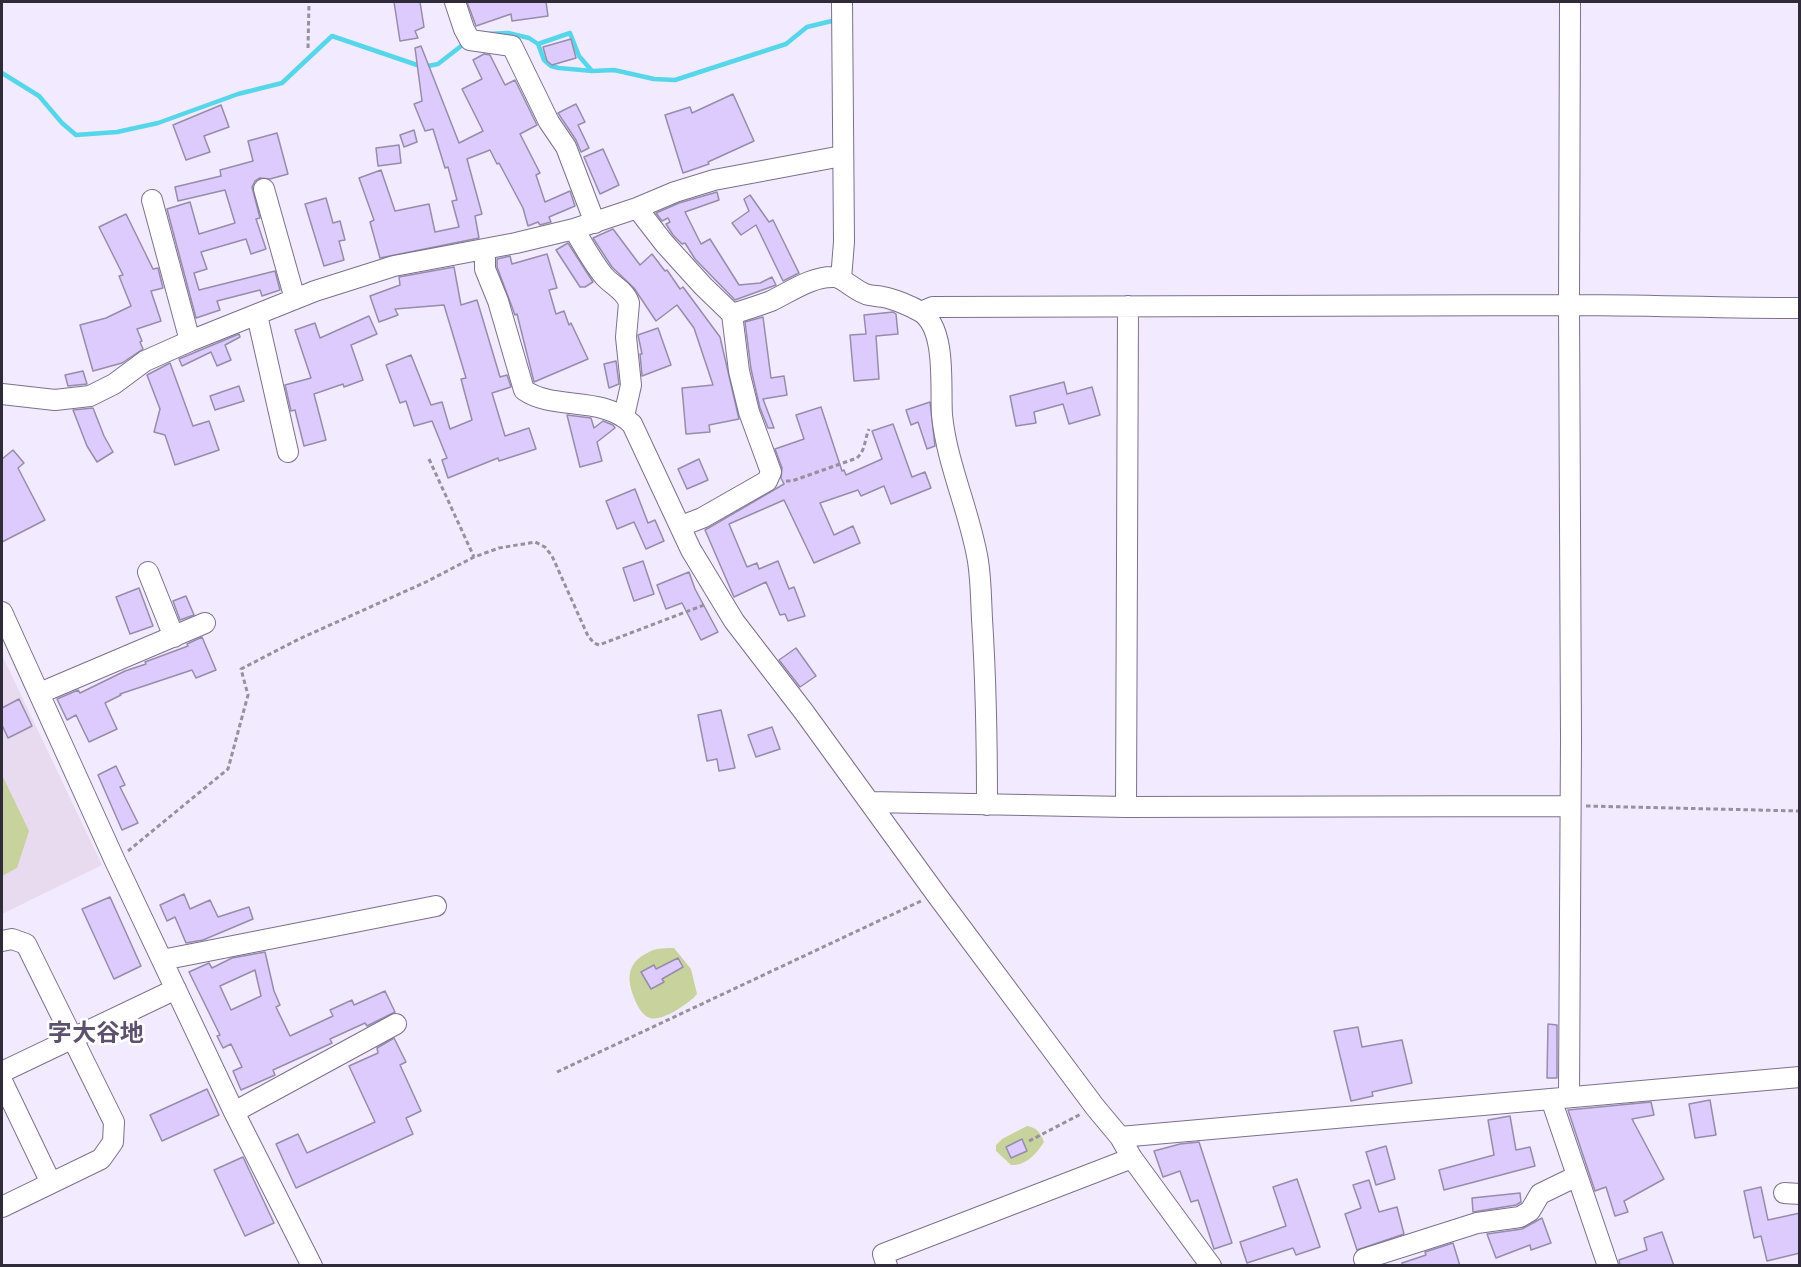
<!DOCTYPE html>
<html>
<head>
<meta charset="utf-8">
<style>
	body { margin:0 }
	#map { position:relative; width:1801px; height:1267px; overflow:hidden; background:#f2eaff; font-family:"Varela Round",sans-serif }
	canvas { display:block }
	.frame { position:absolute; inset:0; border:3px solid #302b38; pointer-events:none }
</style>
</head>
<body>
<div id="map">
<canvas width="1801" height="1267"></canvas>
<div class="frame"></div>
</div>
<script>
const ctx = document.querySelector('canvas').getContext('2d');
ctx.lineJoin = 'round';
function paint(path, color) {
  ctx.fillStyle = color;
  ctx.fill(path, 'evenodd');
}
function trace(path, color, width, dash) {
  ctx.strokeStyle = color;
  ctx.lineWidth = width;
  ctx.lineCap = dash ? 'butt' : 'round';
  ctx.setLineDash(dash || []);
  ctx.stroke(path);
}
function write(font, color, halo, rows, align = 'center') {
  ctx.font = font + ' "Varela Round","Noto Sans JP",sans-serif';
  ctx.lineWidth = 5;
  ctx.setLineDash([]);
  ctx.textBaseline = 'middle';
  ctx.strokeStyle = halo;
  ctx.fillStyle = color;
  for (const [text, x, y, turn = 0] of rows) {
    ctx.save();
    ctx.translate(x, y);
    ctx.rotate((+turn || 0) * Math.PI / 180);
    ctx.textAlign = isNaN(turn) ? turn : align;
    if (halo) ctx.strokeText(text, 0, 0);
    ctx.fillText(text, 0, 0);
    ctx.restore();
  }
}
paint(new Path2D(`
	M2,655L102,865L2,914Z`), '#e8dbef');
paint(new Path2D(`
	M2,775L29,831L17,868L2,876Z
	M674,948L691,969L697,994C690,1003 662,1022 650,1018C642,1015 638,1007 635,1000C626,979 626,962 651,951C657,948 667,948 674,948Z
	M1027,1126C1037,1128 1040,1132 1044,1142C1036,1154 1026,1166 1011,1165L996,1151V1145L1002,1139Z`), '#c7d29c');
trace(new Path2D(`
	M486,34L508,33L529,38L538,44L544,60L551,66L559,68L592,71L614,70L654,79L675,80L786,44L807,27L836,20V18
	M538,44L570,33L579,56L592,71
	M2,73L39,96L62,123L76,135L117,132L158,123L238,94L282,83L332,36L423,67L438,64L465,43`), '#56d6ea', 4.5);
const building = new Path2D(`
	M394,2H420L424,27L415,31L418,38L400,41Z
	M467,2H546L548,16L512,21L511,14L476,26Z
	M571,39L576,58L552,65L547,61L543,47Z
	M421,46L459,143L483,131L462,89L482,79L473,60L484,54L490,55L505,85L515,80L537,125L520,134L540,173L536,175L545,202L570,191L575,206L549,217L551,222L540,225L538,222L528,226L523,208L499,163L497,164L490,150L467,159L482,214L475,216L479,238L380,258L370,222L374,220L359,178L381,170L395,211L429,204L435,232L459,227L452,201L457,200L448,167L445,168L433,129L425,131L414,104L422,101L415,48Z
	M733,94L754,141L708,162L709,164L683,173L665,115L690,107L692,113Z
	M576,104L585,122L578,125L589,148L581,152L576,140L558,113Z
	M221,105L229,127L204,136L210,152L186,160L173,125Z
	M414,130L417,142L404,147L400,135Z
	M277,133L288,174L270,179L260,178L255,181L252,187L260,218L256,219L266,249L251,254L246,239L201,252L207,269L194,273L199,290L275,271L280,290L262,296L260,290L217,301L220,310L196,318L167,209L190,202L199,234L235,223L225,190L178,201L175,187L221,176L220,170L253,161L248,141Z
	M399,145L401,163L378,166L376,148Z
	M603,149L619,185L600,194L584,157Z
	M717,192L719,200L685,212L701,244L710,239L739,285L760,283L772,277L776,285L735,300L695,259L685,243L682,244L673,235L666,224L670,222L668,218L662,221L656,213L679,203Z
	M750,195L769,222L773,220L799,273L783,281L756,225L741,235L732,223L749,211L744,199Z
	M326,198L333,223L340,221L345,240L339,241L344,260L324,266L305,204Z
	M126,214L153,269L158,268L163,288L151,291L161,321L137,329L142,341L140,342L143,349L122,363L93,371L80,325L106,318L131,306L119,276L123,275L99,227Z
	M613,229L640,265L652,254L665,271L667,270L680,289L683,287L720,337L739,419L709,425L710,432L686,434L682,388L713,385L694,328L677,305L656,321L634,288L612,267L593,238Z
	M568,243L593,282L585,287H580L556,250Z
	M547,254L557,288L549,290L556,314L564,311L569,325L571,323L588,359L534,382L517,314L515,315L497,267V259L510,256L512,264Z
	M454,267L461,305L477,300L500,377L507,375L511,387L492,393L505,436L529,428L536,449L499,461L498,458L448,478L442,460L447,458L432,421L414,426L406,401L400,403L386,365L411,355L431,405L442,402L450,429L472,420L461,379L466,378L444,305L395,309L398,315L379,322L370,296L400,285L399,277Z
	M893,312L896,314L898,334L876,336L879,379L854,381L850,335L866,334L864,315Z
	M369,316L377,334L351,345L363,380L344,387L343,384L314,394L326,440L304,446L295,410L291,411L285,385L311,378L295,330L315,323L320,338Z
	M763,317L771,378L784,376L787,395L763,399L774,428H768L760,408L751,369L745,322Z
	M658,328L671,365L642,376L640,354H642L638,335Z
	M239,334L240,337L225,345L231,360L217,366L211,352L182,366L179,359Z
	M616,361L619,384L609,388L604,364Z
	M170,363L193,426L209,421L219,450L175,465L165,435L154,432L160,409L147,375Z
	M83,371L87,384L68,386L65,375Z
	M1064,382L1067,394L1092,387L1100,415L1069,424L1063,404L1034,412L1036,423L1016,426L1010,396Z
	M239,386L244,401L215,410L210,396Z
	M930,402L935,446L927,449L918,422L911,425L906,410Z
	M821,407L842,471L844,470L846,475L882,459L872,431L893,424L912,477L925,472L931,488L891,504L884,486L861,496L858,490L820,503L834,535L853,526L860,543L814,563L784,500L729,524L747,567L757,563L759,569L778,561L789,589L794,587L805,616L788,621L785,614L780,615L766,582L734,597L705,530L784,484L781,478L782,468L775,449L804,439L796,415Z
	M93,408L104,436L113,452L97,462L87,446L73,410Z
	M567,415L591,418L594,428L603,421L613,425L615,428L597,442L602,461L580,467Z
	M13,450L24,463L18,468L45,520L2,542V459Z
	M699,459L708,480L687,489L678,469Z
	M635,489L648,523L655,520L664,541L646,549L634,522L617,529L606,501Z
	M643,561L654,594L634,601L623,568Z
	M689,572L695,589L718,632L701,640L682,603L666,609L657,585Z
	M139,588L153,626L130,634L116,597Z
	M186,596L194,615L180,620L173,601Z
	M202,637L216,670L196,678L192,670L120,694L121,695L105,703L117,729L89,742L76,715L67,720L57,699L78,690L80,693L125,671L146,664L145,662L188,646L187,644Z
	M796,648L816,676L800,687L779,660Z
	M19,699L32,726L8,738L2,725V708Z
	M721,710L735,768L719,771L717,759L707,761L698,715Z
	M772,727L780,749L756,757L748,735Z
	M116,766L125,785L120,787L138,823L122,830L98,775Z
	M184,894L190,909L210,900L218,917L249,907L253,919L203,940L186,943L175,917L167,921L160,905Z
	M110,897L141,966L114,979L82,909Z
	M265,952L274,991L280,1005L276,1007L290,1036L333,1016L330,1010L352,1000L354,1005L385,991L395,1012L367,1026L365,1023L330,1039L332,1043L273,1070L275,1075L241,1090L233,1071L242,1067L231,1044L223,1048L217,1036L220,1035L189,972L209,963L212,968L232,958ZM255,970L261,996L231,1010L220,986Z
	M678,958L683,967L662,979L664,982L651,989L641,972L654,965L656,969Z
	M1548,1024L1557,1025V1078H1547Z
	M1358,1027L1362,1047L1402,1040L1412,1083L1372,1092L1373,1096L1351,1101L1334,1031Z
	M394,1038L406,1062L400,1065L421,1111L406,1118L413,1134L296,1188L276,1144L298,1134L307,1153L375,1122L349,1066L378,1053L377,1048Z
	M207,1089L219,1115L162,1141L150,1115Z
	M1710,1100L1716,1135L1695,1138L1689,1104Z
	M1651,1102L1654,1115L1632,1119L1664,1179L1624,1201L1628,1212L1615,1216L1606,1187L1595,1191L1568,1110Z
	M1510,1116L1516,1150L1530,1147L1535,1166L1444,1190L1439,1170L1494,1155L1488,1120Z
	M1022,1139L1027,1151L1011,1158L1006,1147Z
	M1199,1142L1232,1243L1214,1249L1198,1200L1191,1202L1180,1171L1163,1177L1154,1151L1180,1144Z
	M1386,1146L1395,1179L1376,1185L1366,1152Z
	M243,1157L274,1223L245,1236L214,1170Z
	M1297,1179L1320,1247L1296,1255L1293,1248L1247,1263L1240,1242L1286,1226L1273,1187Z
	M1369,1180L1379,1212L1397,1207L1404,1234L1357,1250L1345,1214L1361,1208L1353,1185Z
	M1761,1187L1768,1220L1800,1213V1253L1767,1261L1761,1236L1754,1238L1744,1191Z
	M1520,1193L1521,1202L1516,1205L1473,1212L1472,1198Z
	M1542,1218L1551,1243L1531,1250L1530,1245L1496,1258L1487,1234L1522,1229Z
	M1662,1232L1674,1266H1620L1619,1260L1647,1250L1644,1238Z
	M1453,1243L1460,1266H1402V1263L1426,1255L1425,1252Z`);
paint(building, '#dccbfc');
trace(building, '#968cab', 1.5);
const minor = new Path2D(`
	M455,2L464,29L470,40L512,46L549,122L566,147L595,223
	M264,189L295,299
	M152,200L190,341
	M637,208L664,243L703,286L732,314L739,371L749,412L771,472L767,481L702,518L681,526
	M574,229C583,245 592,261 603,275C611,285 625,290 629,303L626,337L631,385L624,416
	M485,250V269L498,301L524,390C554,411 602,395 632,424L691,550L734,621L804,712L936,894L1095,1107L1120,1137L1132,1158L1211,1266
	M841,279L844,242L842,2
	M921,312L933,307C1145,306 1357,304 1568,305C1645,305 1722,308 1800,308
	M732,314C745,310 758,306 771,301C790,292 812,276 834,277C843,277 857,293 869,295C874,296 878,296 883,297C894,299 911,306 921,312C947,329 940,388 942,415C947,465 970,512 978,561C981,580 981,600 982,619C986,681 987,743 987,805
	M257,315L288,452
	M2,394L55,400L90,396L114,384L145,361L190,341L315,291L394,266L516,243L574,229L637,208L675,192L714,180L842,156
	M148,572L174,637
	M2,612L115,861L234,1112L312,1266
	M40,693L205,623
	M870,802L1126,807L1569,806
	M1126,807L1128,306
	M2,941L12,939L26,944L114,1122L113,1142L101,1159L2,1207
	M162,960L436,906
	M2,1072L176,989
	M2,1081L51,1183
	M1569,1096L1571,739L1569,305L1570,2
	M1551,1099L1608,1266
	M234,1112L396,1024
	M1120,1137L1800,1077
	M1784,1193L1800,1194
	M1364,1259L1477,1223L1520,1217L1530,1211L1540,1194L1577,1176
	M887,1266L883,1254L1132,1158`);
trace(minor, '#7c708e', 22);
trace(new Path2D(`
	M308,48L309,2
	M429,459L474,557
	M786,481H792L857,458C866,449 864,441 869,429
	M1586,806L1800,811
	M128,851L228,769L248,695L241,669L299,639L426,582L474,557L499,548L535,542L545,547L552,556L588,636L594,643L599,645L704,605
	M557,1072L921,901
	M1029,1141L1081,1114`), '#9790a1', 3, [4.5, 3]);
trace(minor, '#fff', 20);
write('bold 24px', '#5d526e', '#fff', [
	["字大谷地",96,1035]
]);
</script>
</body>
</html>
